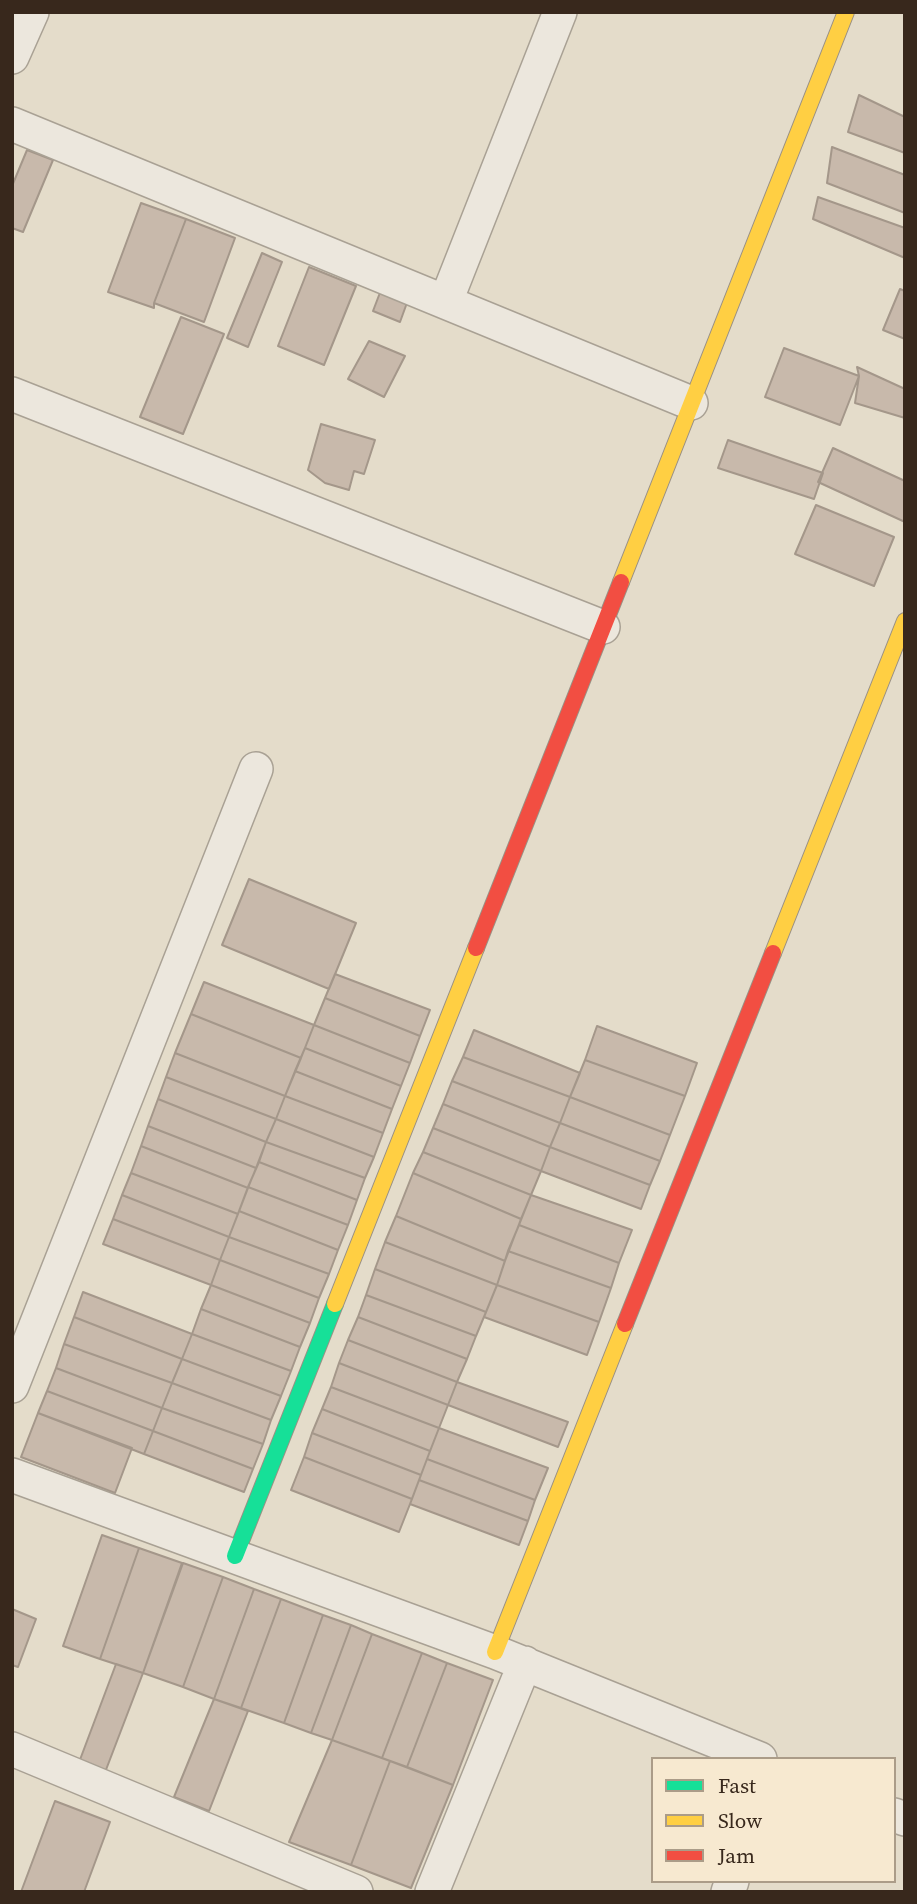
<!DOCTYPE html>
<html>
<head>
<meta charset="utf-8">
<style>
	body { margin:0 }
	#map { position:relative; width:917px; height:1904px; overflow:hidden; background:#e4dcca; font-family:"Source Serif 4",serif }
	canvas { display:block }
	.frame { position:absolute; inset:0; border:14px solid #38281c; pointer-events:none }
	.legend { position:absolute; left:651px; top:1757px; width:245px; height:126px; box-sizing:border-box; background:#f7e9d0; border:2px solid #ab9c88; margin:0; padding:9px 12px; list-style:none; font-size:21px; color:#38281c }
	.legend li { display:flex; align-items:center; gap:14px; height:35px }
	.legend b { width:35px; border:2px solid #ab9c88 }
</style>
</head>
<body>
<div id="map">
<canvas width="917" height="1904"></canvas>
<div class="frame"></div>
<ul class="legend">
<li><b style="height:9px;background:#16e098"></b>Fast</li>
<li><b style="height:9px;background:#ffcf43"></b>Slow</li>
<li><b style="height:9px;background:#f24e42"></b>Jam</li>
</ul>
</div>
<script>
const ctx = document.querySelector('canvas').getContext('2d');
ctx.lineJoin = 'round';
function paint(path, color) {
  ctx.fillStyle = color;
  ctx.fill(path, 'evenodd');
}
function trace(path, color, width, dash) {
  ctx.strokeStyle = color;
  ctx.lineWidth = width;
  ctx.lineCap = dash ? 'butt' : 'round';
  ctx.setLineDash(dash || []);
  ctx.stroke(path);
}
const building = new Path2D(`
	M859,95L905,117V153L848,132Z
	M832,147L905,175V213L827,183Z
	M27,150L53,160L23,232L12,228V186Z
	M818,197L905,228V258L813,219Z
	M141,203L186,219L154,303V308L108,292Z
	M186,219L235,238L204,322L154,303Z
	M262,253L282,262L248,347L227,338Z
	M309,267L356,286L324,365L278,346Z
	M900,289L905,291V339L883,330Z
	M381,290L408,300L400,322L373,311Z
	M181,317L224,334L183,434L140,417Z
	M369,341L405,356L384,397L348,379Z
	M784,348L859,376L840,425L765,397Z
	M857,367L905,389V418L855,403L859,376Z
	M321,424L375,440L364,474L354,471L349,490L325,483L308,470Z
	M728,440L823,473L814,499L718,468Z
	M833,448L905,481V522L818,482Z
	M816,505L894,537L874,586L795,554Z
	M249,879L356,923L329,989L222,945Z
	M335,974L430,1010L420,1036L325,998Z
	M204,982L314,1025L301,1058L191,1014Z
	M325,998L420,1036L410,1063L314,1025Z
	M191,1014L301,1058L285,1096L175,1053Z
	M314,1025L410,1063L401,1086L305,1048Z
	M597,1026L697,1063L685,1096L585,1060Z
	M474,1030L580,1073L570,1097L463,1057Z
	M305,1048L401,1086L392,1109L295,1071Z
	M175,1053L285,1096L276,1119L166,1077Z
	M463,1057L570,1097L560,1123L452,1081Z
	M585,1060L685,1096L670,1135L570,1097Z
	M295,1071L392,1109L383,1133L285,1096Z
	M166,1077L276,1119L266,1142L158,1099Z
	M452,1081L560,1123L550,1147L443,1104Z
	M285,1096L383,1133L374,1157L276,1119Z
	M570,1097L670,1135L660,1161L560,1123Z
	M158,1099L266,1142L256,1168L148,1126Z
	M443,1104L550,1147L541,1171L433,1128Z
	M276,1119L374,1157L365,1178L266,1142Z
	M560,1123L660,1161L650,1185L550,1147Z
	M148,1126L256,1168L248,1188L141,1146Z
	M433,1128L541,1171L531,1195L423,1152Z
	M266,1142L365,1178L357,1200L259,1162Z
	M141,1146L248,1188L238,1214L131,1173Z
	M550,1147L650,1185L641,1209L541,1171Z
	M423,1152L531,1195L521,1219L413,1173Z
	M259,1162L357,1200L348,1225L248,1187Z
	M131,1173L238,1214L229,1237L122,1195Z
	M413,1173L521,1219L505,1261L396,1216Z
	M248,1187L348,1225L338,1250L239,1211Z
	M122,1195L229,1237L220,1260L113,1219Z
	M531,1195L632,1230L619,1263L519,1225Z
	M239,1211L338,1250L329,1274L229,1237Z
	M396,1216L505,1261L497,1285L385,1242Z
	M113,1219L220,1260L211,1285L103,1244Z
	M519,1225L619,1263L611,1288L508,1251Z
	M229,1237L329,1274L319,1298L220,1260Z
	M385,1242L497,1285L486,1312L375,1269Z
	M508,1251L611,1288L599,1322L497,1285Z
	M220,1260L319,1298L310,1323L211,1285Z
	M375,1269L486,1312L476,1336L366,1295Z
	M211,1285L310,1323L300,1347L201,1309Z
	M497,1285L599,1322L587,1355L484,1317Z
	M83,1292L192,1334L182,1359L74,1317Z
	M366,1295L476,1336L467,1359L358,1317Z
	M201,1309L300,1347L291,1371L192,1334Z
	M74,1317L182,1359L172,1383L64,1344Z
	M358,1317L467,1359L457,1382L348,1340Z
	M192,1334L291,1371L281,1396L182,1359Z
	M348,1340L457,1382L448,1405L339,1363Z
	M64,1344L172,1383L162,1408L56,1368Z
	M182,1359L281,1396L271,1420L172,1383Z
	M339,1363L448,1405L439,1428L331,1387Z
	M56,1368L162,1408L153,1431L47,1391Z
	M457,1382L568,1422L558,1447L448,1405Z
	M172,1383L271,1420L263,1444L162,1408Z
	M331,1387L439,1428L430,1451L322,1409Z
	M47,1391L153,1431L144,1454L38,1413Z
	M162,1408L263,1444L253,1469L153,1431Z
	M322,1409L430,1451L421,1475L312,1433Z
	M38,1413L132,1448L115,1493L21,1457Z
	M439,1428L548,1468L535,1500L427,1459Z
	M153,1431L253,1469L244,1492L144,1454Z
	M312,1433L421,1475L412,1499L304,1457Z
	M304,1457L412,1499L399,1532L291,1490Z
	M427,1459L535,1500L528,1521L419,1480Z
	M419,1480L528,1521L519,1545L410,1504Z
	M102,1535L139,1548L100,1659L63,1646Z
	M139,1548L182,1563L143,1673L100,1659Z
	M183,1563L223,1577L183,1687L143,1673Z
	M223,1577L254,1589L214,1699L183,1687Z
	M254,1589L281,1599L241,1708L214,1699Z
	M281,1599L323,1615L284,1723L241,1708Z
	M12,1609L36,1619L18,1667L12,1665Z
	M323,1615L351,1625L311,1733L284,1723Z
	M351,1625L372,1634L332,1740L311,1733Z
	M372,1634L422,1653L382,1758L332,1740Z
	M422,1653L447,1663L407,1767L382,1758Z
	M447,1663L493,1680L453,1785L407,1767Z
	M116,1664L143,1673L104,1775L78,1765Z
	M214,1699L248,1711L209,1811L174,1797Z
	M332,1740L390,1761L351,1865L289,1842Z
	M390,1761L453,1785L411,1888L351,1865Z
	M55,1801L110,1822L84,1892H21Z`);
paint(building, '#c8b9ab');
trace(building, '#a4978a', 2);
const street = new Path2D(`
	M12,57L32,12
	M12,124L691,403
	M446,301L560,12
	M12,394L603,627
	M12,1386L256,769
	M12,1475L495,1652L760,1759
	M12,1749L356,1892
	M894,1815L905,1819
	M432,1892L525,1663
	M728,1892L732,1881`);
const fast = new Path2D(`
	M235,1556L335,1304`);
const slow = new Path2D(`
	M621,582L846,12
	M773,953L905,621
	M335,1304L476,948
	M495,1652L625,1324`);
const jam = new Path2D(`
	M476,948L621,582
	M625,1324L773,953`);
trace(street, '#a9a194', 36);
trace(fast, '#999084', 18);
trace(slow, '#999084', 18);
trace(jam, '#999084', 18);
trace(street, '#ece7dd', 33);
trace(fast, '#16e098', 16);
trace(slow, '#ffcf43', 16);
trace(jam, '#f24e42', 16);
</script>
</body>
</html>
